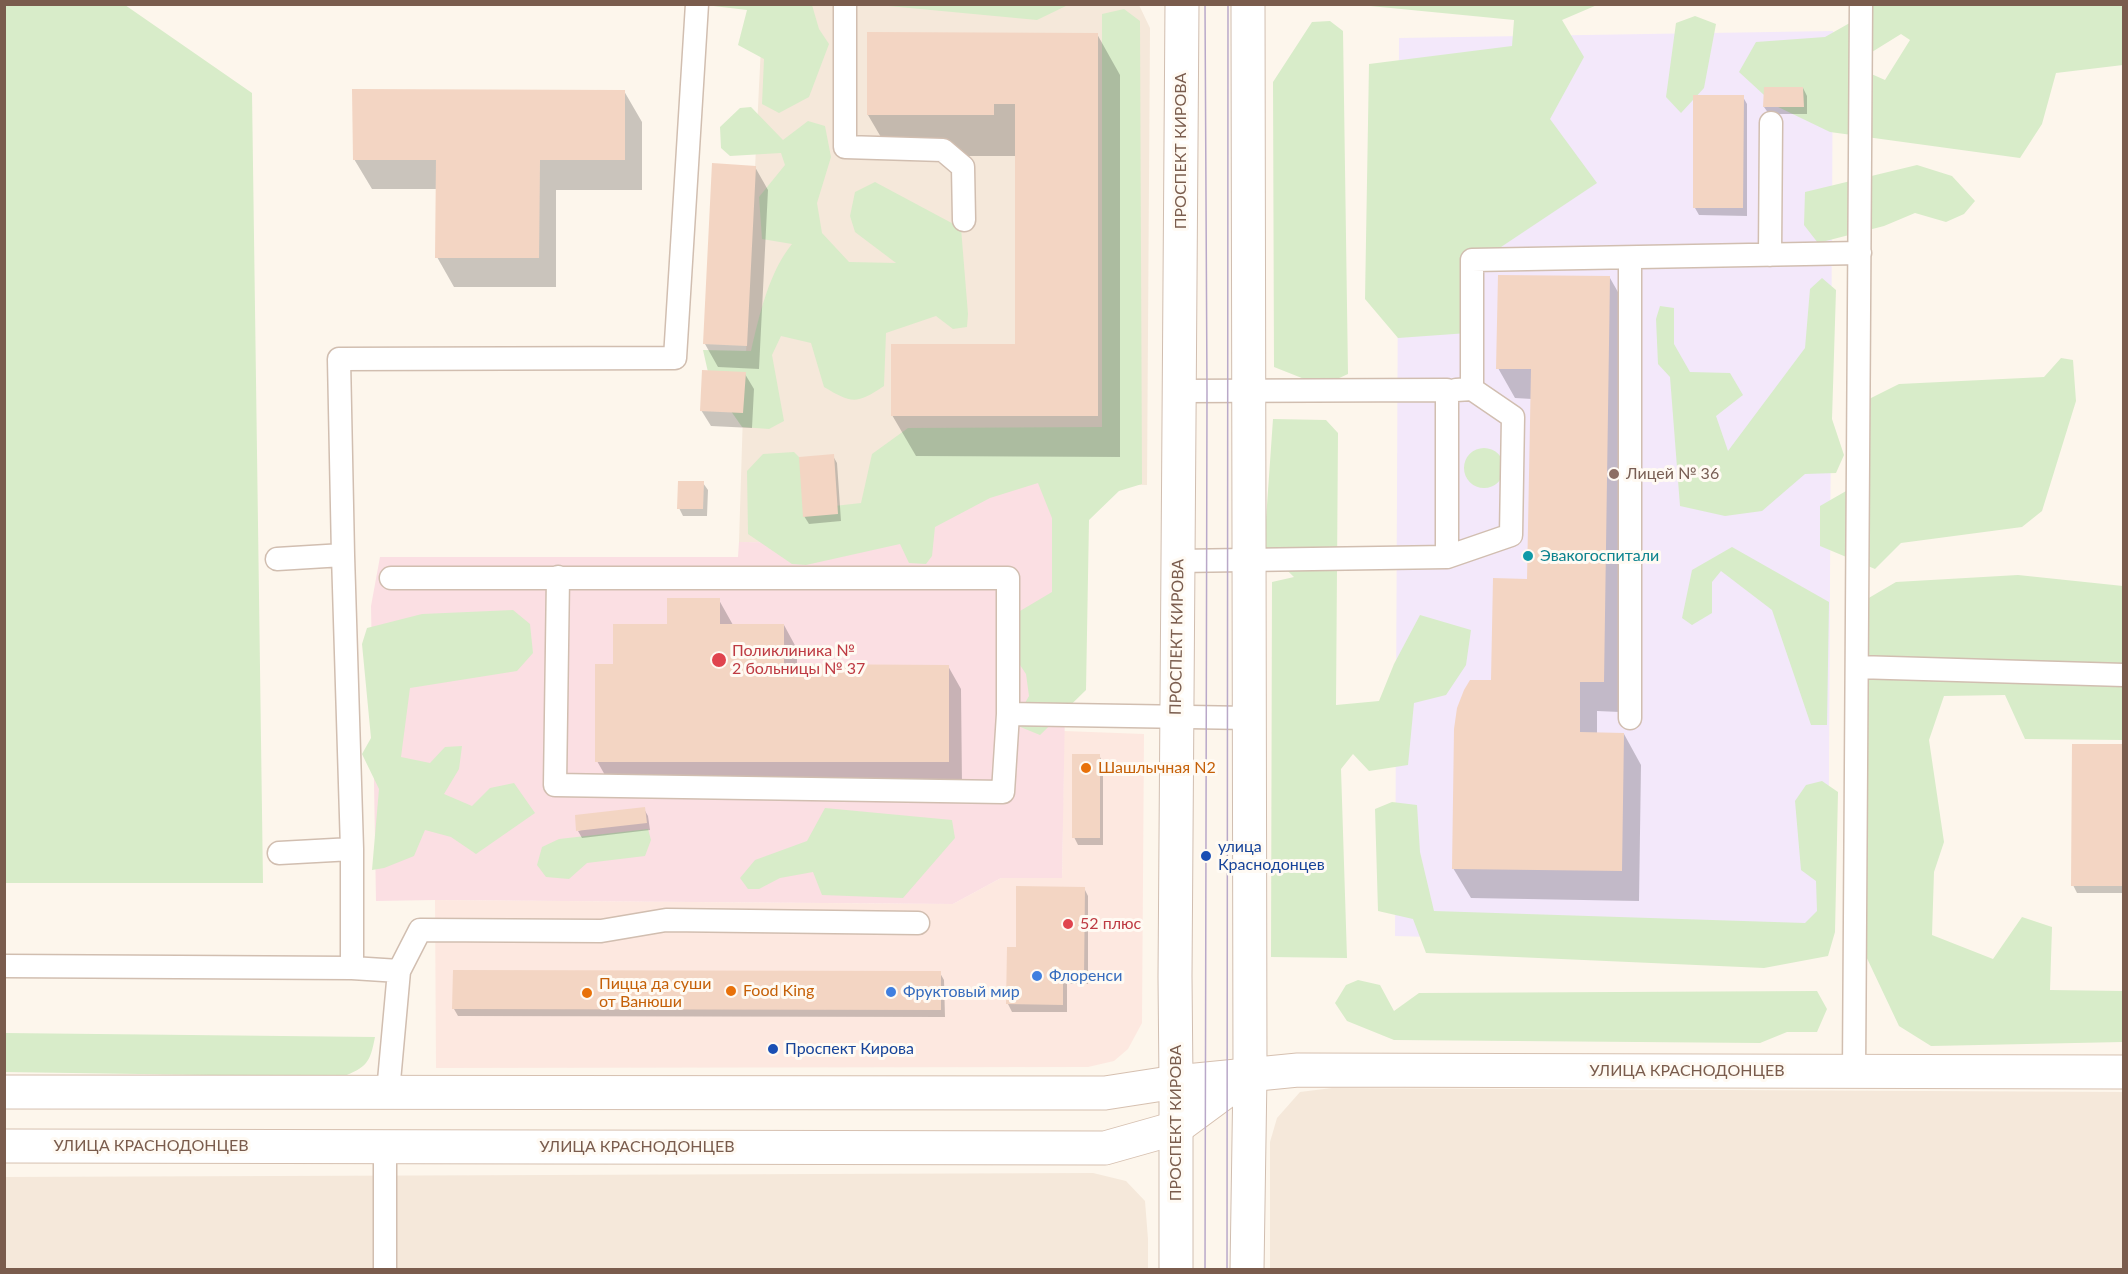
<!DOCTYPE html>
<html>
<head>
<meta charset="utf-8">
<style>
	body { margin:0 }
	#map { position:relative; width:2128px; height:1274px; overflow:hidden; background:#fdf6ec; font-family:Lato,sans-serif }
	canvas { display:block }
	.frame { position:absolute; inset:0; border:6px solid #7a5c4d; pointer-events:none }
</style>
</head>
<body>
<div id="map">
<canvas width="2128" height="1274"></canvas>
<div class="frame"></div>
</div>
<script>
const ctx = document.querySelector('canvas').getContext('2d');
ctx.lineJoin = 'round';
function paint(path, color) {
  ctx.fillStyle = color;
  ctx.fill(path, 'evenodd');
}
function trace(path, color, width, dash) {
  ctx.strokeStyle = color;
  ctx.lineWidth = width;
  ctx.lineCap = dash ? 'butt' : 'round';
  ctx.setLineDash(dash || []);
  ctx.stroke(path);
}
function write(font, color, halo, rows, align = 'center') {
  ctx.font = font + ' Lato,sans-serif';
  ctx.lineWidth = 6;
  ctx.setLineDash([]);
  ctx.textBaseline = 'middle';
  ctx.strokeStyle = halo;
  ctx.fillStyle = color;
  for (const [text, x, y, turn = 0] of rows) {
    ctx.save();
    ctx.translate(x, y);
    ctx.rotate((+turn || 0) * Math.PI / 180);
    ctx.textAlign = isNaN(turn) ? turn : align;
    if (halo) ctx.strokeText(text, 0, 0);
    ctx.fillText(text, 0, 0);
    ctx.restore();
  }
}
paint(new Path2D(`
	M763,5H1139L1150,28L1147,485L894,478L893,543L739,542L743,413Z
	M1332,1088L2123,1092V1269H1270V1142L1277,1118L1300,1092Z
	M1093,1173L1126,1181L1145,1201L1148,1239V1269H5L4,1177Z`), '#f5e8da');
paint(new Path2D(`
	M1064,731L1144,734L1142,1023L1128,1049L1114,1061L1088,1067L436,1068L435,900L953,904L1001,878H1062Z`), '#fde8e0');
paint(new Path2D(`
	M1833,31L1828,948L1395,936L1399,38Z`), '#f3e8fa');
paint(new Path2D(`
	M894,478L1069,483L1062,878H1001L953,904L435,900L376,901L371,606L380,557H738L739,542L892,543Z`), '#fbdfe3');
paint(new Path2D(`
	M5,4L125,5L252,93L263,883H5Z
	M705,5H812L819,29L829,44L809,97L779,113L762,104L764,59L738,45L747,10Z
	M878,5H1068L1037,20Z
	M1360,5H1597L1562,20L1584,57L1550,119L1597,183L1468,269V333L1398,338L1365,299L1369,64L1512,46L1514,20Z
	M1868,5H2123V65L2056,73L2042,124L2020,158L1830,132L1776,106L1739,72L1756,42L1825,37L1869,12ZM1901,34L1910,40L1885,80L1851,65Z
	M1124,9L1140,21L1142,484L1119,491L1089,520L1086,690L1040,735L1013,724L1029,696L1026,674L1020,665L1012,635L1020,611L1052,592V518L1038,483L990,498L935,527L932,556L926,564L909,563L900,544L806,565L792,564L748,534L747,471L763,454L794,452L804,462L807,509L861,503L872,454L908,428L1102,427V14Z
	M1695,16L1716,24L1704,88L1681,113L1666,97L1676,23Z
	M1330,21L1343,31L1348,374L1322,386L1274,367L1273,82L1312,22Z
	M751,107L783,140L808,121L825,126L831,157L817,203L822,233L849,262L896,263L855,232L850,216L855,192L875,182L961,228L968,314L967,327L953,329L936,316L886,333L884,386C856,405 851,403 824,387L811,343L781,336L772,355L784,421L769,429L742,427L710,381L703,350L751,351C759,316 769,272 792,244L762,239L759,197L785,165L781,153L730,156L721,148L720,127L740,108Z
	M1917,165L1952,176L1975,201L1964,214L1946,222L1915,213L1884,226L1818,243L1804,225L1805,192Z
	M1822,278L1836,290L1832,419L1844,455L1836,473L1805,474L1762,511L1725,516L1680,506L1670,377L1658,364L1656,319L1660,306L1674,308V344L1690,372L1730,373L1743,395L1716,416L1728,451L1805,348L1810,289Z
	M2061,358L2073,360L2076,401L2042,511L2022,527L1901,543L1875,569L1820,546V506L1867,479L1869,399L1899,384L2044,377Z
	M1273,419L1326,420L1338,433L1336,705L1379,701L1394,664L1420,615L1471,630L1466,665L1446,695L1414,703L1408,765L1369,771L1353,754L1341,769L1347,958L1271,957L1272,582L1294,577L1264,548Z
	M1464 468a20 20 0 1 1 40 0a20 20 0 1 1-40 0Z
	M1732,547L1829,602L1827,725H1811L1772,610L1721,571L1712,582V613L1692,625L1682,618L1692,570Z
	M2018,575L2123,586V740L2025,739L2005,695L1944,696L1929,740L1944,842L1934,872L1932,935L1993,959L2022,917L2052,927L2050,990L2123,991V1042L1931,1046L1899,1026L1864,952L1867,599L1896,582Z
	M513,610L530,624L533,653L517,671L410,688L401,757L430,763L445,747L462,746L459,769L444,794L472,806L490,788L514,783L535,813L476,854L451,837L425,830L414,856L384,868L372,870L379,789L362,754L371,738L362,644L367,628L422,614Z
	M1822,781L1838,792L1835,932L1828,956L1764,968L1426,953L1413,919L1378,911L1375,809L1392,802L1417,805L1420,852L1434,911L1805,923L1817,911L1816,881L1801,870L1795,801L1806,785Z
	M825,808L952,820L955,838L903,898L822,895L813,872L780,878L759,889H748L740,878L755,860L807,841Z
	M648,829L651,840L645,856L587,863L569,879L546,877L537,865L542,847L559,839Z
	M1358,980L1380,985L1394,1011L1419,993L1817,991L1827,1009L1817,1032H1787L1760,1043L1394,1040L1347,1021L1335,1003L1346,985Z
	M5,1033L375,1037C370,1063 367,1067 342,1077L5,1072Z`), '#d8ecc9');
paint(new Path2D(`
	M1097,34L1120,75V457L916,456L892,415L1017,346V156H892L868,115Z
	M1803,88L1807,96V114H1769L1764,107Z
	M624,91L642,122V190H556V287H454L437,257V189H372L354,159Z
	M1743,97L1747,104V216L1699,215L1695,208Z
	M755,167L768,190L759,369L718,367L705,344Z
	M1610,278L1627,308L1620,712L1597,711V734H1624L1641,765L1639,901L1471,898L1453,868L1493,682L1529,581L1532,399L1515,398L1498,368Z
	M745,374L754,389L752,428L711,426L701,410Z
	M833,456L837,463L841,521L809,524L804,516Z
	M703,483L708,490L707,516H683L679,508Z
	M719,600L733,625H784L797,649V666H948L961,689L962,785L610,784L597,761L614,665L669,625Z
	M2124,745V893H2077L2073,885Z
	M1099,755L1103,763V845H1078L1074,837Z
	M644,809L648,816L650,830L582,838L578,831Z
	M1084,888L1088,896V984H1067V1012H1012L1008,1004V949H1018Z
	M940,973L944,980L945,1017L458,1016L454,1009Z`), '#0003');
paint(new Path2D(`
	M867,32L1098,33V416H891V344H1015V104H994V115H867Z
	M1764,87H1803L1804,107H1763Z
	M352,89L625,90V160H540L539,258H435L436,160H353Z
	M1693,95H1744L1743,208H1693Z
	M712,163L756,166L747,346L703,344Z
	M1498,275L1610,276L1604,682H1580V732L1624,733L1622,871L1452,869L1454,729L1457,708L1464,690L1470,680H1491L1493,578L1527,579L1531,369H1496Z
	M702,370L746,372L743,413L700,411Z
	M834,454L838,514L803,517L799,457Z
	M678,481H704L703,509H677Z
	M667,598H720V624H784V664L949,665V762H595V664H613V624H667Z
	M2072,744H2124V886H2071Z
	M1072,754H1100V838H1072Z
	M645,807L647,823L576,831L575,815Z
	M1016,886L1085,887L1084,977H1063V1005L1006,1004L1007,947H1016Z
	M453,970L941,971V1010L452,1009Z`), '#f3d5c3');
const service = new Path2D(`
	M845,4V147L943,150L963,167L964,220
	M1770,255L1771,123
	M1472,389V260L1860,253
	M343,555L339,359L675,358L697,4
	M1447,557L1511,535L1513,417L1472,389L1456,390
	M277,559L343,555L352,849V968L399,971L388,1092
	M1178,561L1447,557V390L1179,391
	M558,577L555,785L1003,792L1008,714
	M391,578H1008V714L1249,718
	M1857,667L2124,675
	M1630,718V258
	M279,853L352,849
	M4,966L352,968
	M399,971L420,930L601,931L666,920L918,923
	M1854,1071L1861,4
	M385,1146V1270`);
const minor = new Path2D(`
	M1176,1082V1270
	M1247,1270L1250,1074`);
const tertiary = new Path2D(`
	M1248,4L1250,1074
	M1176,1082L1175,976L1182,4`);
const secondary = new Path2D(`
	M4,1092L1105,1093L1176,1082L1298,1070L2124,1072
	M4,1146L1105,1148L1176,1128L1248,1075`);
trace(service, '#d1beb0', 25);
trace(minor, '#d1beb0', 35);
trace(tertiary, '#d1beb0', 35);
trace(secondary, '#d6c0b0', 35);
trace(service, '#fff', 22);
trace(minor, '#fff', 33);
trace(tertiary, '#fff', 33);
trace(secondary, '#fff', 33);
trace(new Path2D(`
	M1205,4L1207,391L1205,1270
	M1227,1270L1228,4`), '#b9a8c9', 1.5);
for (const [x, y, r, color] of [
	[1614,474,6,"#8d6e63"],
	[1528,556,6,"#0f9aa8"],
	[719,660,8,"#e0444e"],
	[1086,768,6,"#e8710a"],
	[1206,856,6,"#1a4fb4"],
	[1068,924,6,"#e0444e"],
	[1037,976,6,"#3f7fe0"],
	[731,991,6,"#e8710a"],
	[891,992,6,"#3f7fe0"],
	[587,993,6,"#e8710a"],
	[773,1049,6,"#1a4fb4"]
]) {
  const dot = new Path2D();
  dot.arc(x, y, r, 0, 2 * Math.PI);
  ctx.fillStyle = color;
  ctx.fill(dot);
  trace(dot, '#fffaf3', 2);
}
write('16px', '#7a5c4d', '#fffaf3', [
	["ПРОСПЕКТ КИРОВА",1181,151,-90],
	["ПРОСПЕКТ КИРОВА",1177,637,-89],
	["УЛИЦА КРАСНОДОНЦЕВ",1687,1071],
	["ПРОСПЕКТ КИРОВА",1176,1123,-90],
	["УЛИЦА КРАСНОДОНЦЕВ",151,1146],
	["УЛИЦА КРАСНОДОНЦЕВ",637,1147]
]);
write('16px', '#785e54', '#fffaf3', [
	["Лицей № 36",1626,474]
], 'left');
write('16px', '#0d838f', '#fffaf3', [
	["Эвакогоспитали",1540,556]
], 'left');
write('16px', '#be3a42', '#fffaf3', [
	["Поликлиника №",732,651],
	["2 больницы № 37",732,669],
	["52 плюс",1080,924]
], 'left');
write('16px', '#c56008', '#fffaf3', [
	["Шашлычная N2",1098,768],
	["Пицца да суши",599,984],
	["от Ванюши",599,1002],
	["Food King",743,991]
], 'left');
write('16px', '#164399', '#fffaf3', [
	["улица",1218,847],
	["Краснодонцев",1218,865],
	["Проспект Кирова",785,1049]
], 'left');
write('16px', '#366cbe', '#fffaf3', [
	["Флоренси",1049,976],
	["Фруктовый мир",903,992]
], 'left');
</script>
</body>
</html>
